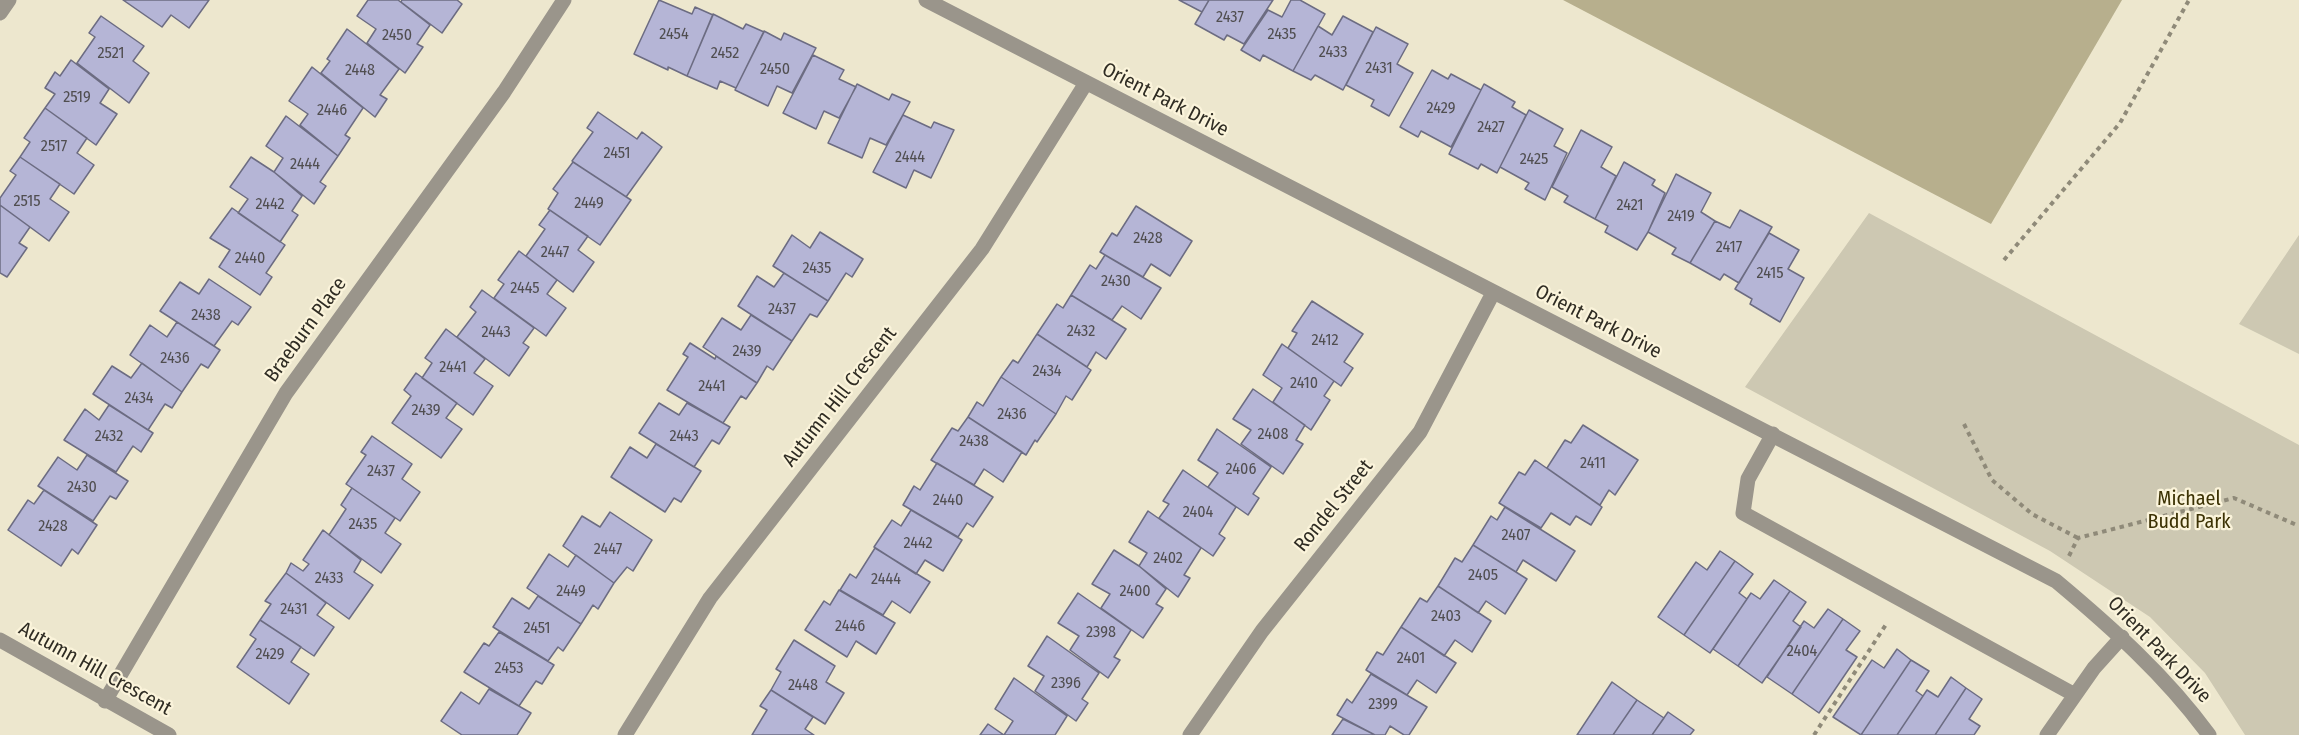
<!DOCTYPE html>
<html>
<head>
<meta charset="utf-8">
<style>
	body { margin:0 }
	canvas { display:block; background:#ede7ce }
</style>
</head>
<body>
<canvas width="2299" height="735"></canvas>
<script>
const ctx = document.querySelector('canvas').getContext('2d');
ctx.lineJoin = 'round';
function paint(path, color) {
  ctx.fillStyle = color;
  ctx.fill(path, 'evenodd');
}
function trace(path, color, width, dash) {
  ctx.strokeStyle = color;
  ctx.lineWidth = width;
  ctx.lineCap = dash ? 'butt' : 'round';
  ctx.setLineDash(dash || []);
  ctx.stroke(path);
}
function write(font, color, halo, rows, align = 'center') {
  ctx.font = font + ' "Fira Sans Condensed",sans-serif';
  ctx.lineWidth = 4.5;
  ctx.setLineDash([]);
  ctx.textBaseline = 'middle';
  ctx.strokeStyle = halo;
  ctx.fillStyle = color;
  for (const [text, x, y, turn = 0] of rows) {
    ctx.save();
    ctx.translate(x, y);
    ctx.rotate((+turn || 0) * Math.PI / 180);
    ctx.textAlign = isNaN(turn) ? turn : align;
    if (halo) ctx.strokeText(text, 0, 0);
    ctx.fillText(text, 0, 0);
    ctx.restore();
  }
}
paint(new Path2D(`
	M1869,213L2299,445V735H2245L2205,673L2150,617L2050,551L1745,387Z
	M2299,235V354L2239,324Z`), '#cdc8b2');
paint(new Path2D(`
	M1563,0H2122L1991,224Z`), '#b7af8d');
const building = new Path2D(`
	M123,0H209L189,28L171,15L162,27Z
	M368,0H398L430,25L417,44L423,47L405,73L367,43L376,29L357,16Z
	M402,0H457L462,4L442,33L401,2Z
	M659,0L692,14L695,7L713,15L687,76L668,67V70L634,54Z
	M1179,0H1209L1202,12Z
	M1209,0H1273L1244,44L1227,35L1224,40L1195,24Z
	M1291,0H1300L1325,14L1293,71L1263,55L1260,61L1241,50L1268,10L1282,17Z
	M713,14L743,29L746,24L764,32L736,88L720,81L717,89L687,76Z
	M101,16L144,46L133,61L149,73L129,103L77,63L95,37L89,33Z
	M1343,16L1373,32L1343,90L1315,75L1311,80L1293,71L1318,26L1332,35Z
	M1376,27L1408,44L1397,64L1413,73L1389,116L1371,106L1374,100L1346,85Z
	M347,29L399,69L380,95L387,99L375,117L321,73L330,61L327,59Z
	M764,31L781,40L784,33L816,48L792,93L777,86L768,106L735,90Z
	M813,55L844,70L839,79L856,87L839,118L824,111L816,129L783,113Z
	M71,60L109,89L100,103L117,114L96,145L45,108L55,94L45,88L55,72L60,76Z
	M312,67L363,108L345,135L350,138L338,156L300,125L308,114L289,101Z
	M1432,70L1448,79L1451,74L1481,90L1451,147L1421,131L1418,137L1400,127Z
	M857,84L889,100L892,94L910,102L886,145L870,138L862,158L828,143Z
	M1484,84L1515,102L1512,107L1526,115L1497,173L1481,164L1478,169L1449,154Z
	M45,108L87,138L77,153L94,165L74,194L20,157L30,142L24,138Z
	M1529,110L1563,129L1554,146L1567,153L1545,200L1525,189L1529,183L1500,167Z
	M598,112L637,139L642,132L662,147L626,197L572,161L593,132L587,128Z
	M903,115L931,128L934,122L954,130L931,178L914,170L906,188L873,172Z
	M286,116L338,156L320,182L326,186L314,204L274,172L283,158L266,146Z
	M1581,130L1612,147L1601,167L1616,176L1595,219L1564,202L1568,196L1552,187Z
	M20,157L60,184L50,199L69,212L49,241L0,205V198L16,175L10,171Z
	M251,157L274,172L302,196L292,211L298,215L280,242L238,213L248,199L230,187Z
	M573,162L631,200L600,245L548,209L558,193L553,189Z
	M1624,162L1655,180L1652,185L1665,193L1648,232L1637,250L1605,232L1608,226L1595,219Z
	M1676,174L1711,193L1701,212L1715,221L1690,263L1672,254L1676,248L1648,232Z
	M0,205L30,227L19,243L27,248L7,277L0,273Z
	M1136,206L1192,241L1170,276L1151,264L1143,277L1100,252L1112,233L1117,236Z
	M232,208L285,245L266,273L272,277L260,295L219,267L230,250L210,238Z
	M550,210L588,236L578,250L594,262L573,292L526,256L545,229L539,225Z
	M1740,210L1772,227L1739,283L1724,274L1720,280L1690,263L1715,221L1730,228Z
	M820,232L863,259L852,277L846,273L828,301L773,266L792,235L810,248Z
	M1769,233L1799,250L1788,269L1804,278L1780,322L1750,304L1752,299L1735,289Z
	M519,251L557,280L547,294L566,308L546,336L494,298L504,284L498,280Z
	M1105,255L1161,288L1141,319L1122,306L1112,320L1071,295L1090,265L1096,269Z
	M784,273L828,301L817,317L810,314L792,341L738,306L757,276L774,287Z
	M209,279L251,307L238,325L232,321L214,346L160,311L180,282L199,294Z
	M482,290L534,328L523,343L529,347L509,376L457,337L476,312L470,307Z
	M1071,295L1126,329L1106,359L1096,352L1087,367L1037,334L1057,304L1063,308Z
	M1312,301L1363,334L1344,362L1353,368L1341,386L1288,348L1297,333L1292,331Z
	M751,315L792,341L773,370L767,366L757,383L703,347L722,318L741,330Z
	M177,322L220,350L208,368L201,364L182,392L130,355L150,325L167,337Z
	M446,329L485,359L474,373L493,386L473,415L422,378L432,363L425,358Z
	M1037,334L1091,370L1072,400L1066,396L1056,414L1001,377L1013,360L1018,363Z
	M690,343L715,359L716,356L757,383L746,399L741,396L723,423L667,390L688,357L683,354Z
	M1282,344L1334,381L1324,396L1330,400L1311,430L1273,402L1282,388L1263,375Z
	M142,363L182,392L172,408L165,404L148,430L93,394L112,366L131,378Z
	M416,373L457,403L446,418L462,429L441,458L392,423L411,396L404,390Z
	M1001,377L1056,414L1037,442L1035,440L1026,455L968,417L977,402L983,406Z
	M1253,389L1305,425L1296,440L1303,444L1283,474L1241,444L1251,430L1233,419Z
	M659,403L679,415L687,403L730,427L719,444L712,440L694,467L639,433Z
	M109,405L153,433L141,452L133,446L116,472L64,440L85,409L99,420Z
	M968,417L1022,452L1003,482L984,469L974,485L931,460L952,428L958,431Z
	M1583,425L1638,460L1615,495L1609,490L1600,505L1547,468L1565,440L1571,443Z
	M1217,429L1271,467L1253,494L1259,498L1248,515L1208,487L1218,473L1198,460Z
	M372,436L412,464L402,479L420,492L400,521L346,484L366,455L361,452Z
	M656,444L701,471L681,502L674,498L665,512L611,477L630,447L647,458Z
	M87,455L128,481L116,499L110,496L93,521L38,486L58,457L77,470Z
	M1535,460L1602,507L1591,525L1576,516L1570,525L1551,513L1541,528L1499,503L1519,472L1525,475Z
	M937,463L993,497L973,527L967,523L958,537L903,505L914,486L920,490Z
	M1183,470L1236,507L1219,534L1225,538L1213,556L1159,518L1169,504L1163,501Z
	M352,488L395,518L385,533L401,544L381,573L329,535L346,509L341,505Z
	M44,490L97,525L78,554L72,549L61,566L8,530L28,500L34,504Z
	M1505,507L1575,551L1556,581L1523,560L1516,572L1473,545L1491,516L1497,520Z
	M911,510L962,540L943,571L925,560L916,574L874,547L892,520L901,526Z
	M1148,511L1201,548L1184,575L1190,578L1178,597L1139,566L1147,553L1129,542Z
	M610,512L652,540L633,571L627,567L614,583L563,546L582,516L600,527Z
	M323,530L361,560L354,572L373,585L349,619L286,573L291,563L303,571L309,564L303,560Z
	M1473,545L1527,579L1505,614L1486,601L1478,613L1438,586L1455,558L1462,562Z
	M875,548L930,582L910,613L892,601L883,615L840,590L850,574L856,578Z
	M1114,550L1139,566L1166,589L1156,604L1163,608L1143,638L1101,608L1110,594L1092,584Z
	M1720,551L1735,561L1684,635L1658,617L1696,562L1707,570Z
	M549,554L568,567L576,555L614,583L598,609L593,605L581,624L527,588Z
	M1735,561L1753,574L1739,593L1747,599L1710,653L1684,635Z
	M286,573L326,603L317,615L334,627L314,656L260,620L271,604L265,601Z
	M1774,580L1790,591L1738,666L1713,649L1751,593L1760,599Z
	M1438,586L1491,621L1472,652L1455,640L1444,656L1401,627L1420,598L1427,602Z
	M839,590L895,623L876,654L856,641L847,657L805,630L824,601L830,605Z
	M1790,591L1806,602L1793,621L1801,627L1762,683L1738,666Z
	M1078,593L1131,630L1114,657L1120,660L1108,678L1070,650L1079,636L1058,623Z
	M538,596L581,624L563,651L558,647L548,661L493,627L512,598L529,609Z
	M1828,609L1843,619L1792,694L1767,677L1804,621L1814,628Z
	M1843,619L1860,631L1846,650L1857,657L1819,713L1792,694Z
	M260,620L301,647L291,662L309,674L289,704L237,667L256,639L250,635Z
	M1401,627L1456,663L1436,693L1417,680L1407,695L1366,670L1377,652L1383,655Z
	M499,632L554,665L542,684L536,681L519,706L464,672L484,643L489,646Z
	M1047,636L1099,673L1082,699L1088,703L1076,721L1035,691L1044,676L1028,666Z
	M794,640L835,666L826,682L844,693L825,724L771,690L781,672L776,669Z
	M1897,649L1911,660L1861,735L1833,717L1872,660L1884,668Z
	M1911,660L1929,671L1916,691L1923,696L1897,735H1861Z
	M1371,674L1427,707L1409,735H1404L1390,726L1385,735H1375L1337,715L1347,699L1352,703Z
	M1951,677L1966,688L1935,735H1897L1927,690L1938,697Z
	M1014,678L1067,716L1055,735H1004L1013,721L995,709Z
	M1612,682L1637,700L1613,735H1577Z
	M1966,688L1982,699L1969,719L1980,726L1974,735H1935Z
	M489,689L531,713L517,735H462L441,721L461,692L479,704Z
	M771,690L813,717L805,729L814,735H752L767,710L760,706Z
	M1637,700L1664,718L1652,735H1613Z
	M1668,712L1694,730L1690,735H1652Z
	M1343,719L1375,735H1332Z
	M988,724L1004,735H1005H980Z`);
paint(building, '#b5b5d6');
trace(building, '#6c6c82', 1.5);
trace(new Path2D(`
	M2004,260L2120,123L2189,0
	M1964,424L1992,480L2032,514L2078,538
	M2069,556L2078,538L2234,498L2299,526
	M1814,735L1887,623`), '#8f8a79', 4, [4.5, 4.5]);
trace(new Path2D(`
	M926,0L2056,581C2111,627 2166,676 2209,735
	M0,13L9,0
	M1773,434L1748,479L1743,513L2075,695
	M0,640L169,735
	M105,701L286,393L504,92L564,0
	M625,735L710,598L982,249L1086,83
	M1190,735L1262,631L1420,432L1493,293
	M2047,735L2094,668L2122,637`), '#9a958b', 15);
write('16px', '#504e50', null, [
	["2437",1230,18],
	["2454",674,35],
	["2435",1282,35],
	["2450",397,36],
	["2433",1333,53],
	["2521",111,54],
	["2452",725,54],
	["2431",1379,69],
	["2450",775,70],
	["2448",360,71],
	["2519",77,98],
	["2429",1441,109],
	["2446",332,111],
	["2427",1491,128],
	["2517",54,147],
	["2451",617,154],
	["2444",910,158],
	["2425",1534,160],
	["2444",305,165],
	["2515",27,202],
	["2449",589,204],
	["2442",270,205],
	["2421",1630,206],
	["2419",1681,217],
	["2428",1148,239],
	["2417",1729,248],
	["2447",555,253],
	["2440",250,259],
	["2435",817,269],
	["2415",1770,274],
	["2430",1116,282],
	["2445",525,289],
	["2437",782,310],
	["2438",206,316],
	["2432",1081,332],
	["2443",496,333],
	["2412",1325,341],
	["2439",747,352],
	["2436",175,359],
	["2441",453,368],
	["2434",1047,372],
	["2410",1304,384],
	["2441",712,387],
	["2434",139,399],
	["2439",426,411],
	["2436",1012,415],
	["2408",1273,435],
	["2432",109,437],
	["2443",684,437],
	["2438",974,442],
	["2411",1593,464],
	["2406",1241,470],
	["2437",381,472],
	["2430",82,488],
	["2440",948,501],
	["2404",1198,513],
	["2435",363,525],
	["2428",53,527],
	["2407",1516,536],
	["2442",918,544],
	["2447",608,550],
	["2402",1168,559],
	["2405",1483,576],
	["2433",329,579],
	["2444",886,580],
	["2449",571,592],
	["2400",1135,592],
	["2431",294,610],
	["2403",1446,617],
	["2446",850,627],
	["2451",537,629],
	["2398",1101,633],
	["2404",1802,652],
	["2429",270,655],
	["2401",1411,659],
	["2453",509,669],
	["2396",1066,684],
	["2448",803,686],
	["2399",1383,705]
]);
write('20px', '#2f2c23', '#fbf4db', [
	["Orient Park Drive",1165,100,27],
	["Orient Park Drive",1598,322,27],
	["Braeburn Place",306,330,-54],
	["Autumn Hill Crescent",840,397,-52],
	["Rondel Street",1334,506,-51],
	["Orient Park Drive",2159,650,46],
	["Autumn Hill Crescent",95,669,29]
]);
write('20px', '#3c3204', '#fbf4db', [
	["Michael",2189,499],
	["Budd Park",2189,522]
]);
</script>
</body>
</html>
